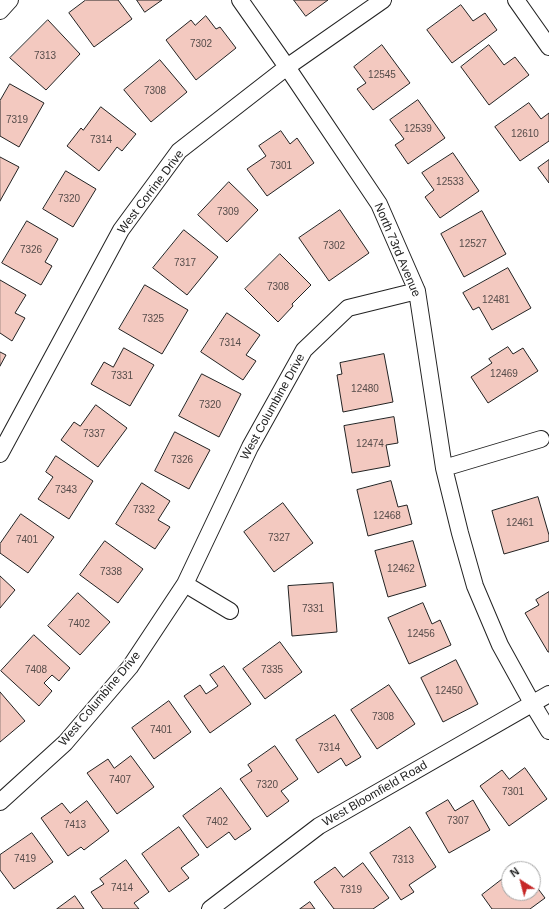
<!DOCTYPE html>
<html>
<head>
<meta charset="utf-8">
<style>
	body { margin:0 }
	#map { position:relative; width:549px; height:909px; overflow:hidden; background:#fff; font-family:Arial,sans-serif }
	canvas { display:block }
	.north { position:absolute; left:501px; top:861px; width:40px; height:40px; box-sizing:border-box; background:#fff; border:1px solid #a7a7a7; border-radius:50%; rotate:324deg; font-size:11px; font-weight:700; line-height:16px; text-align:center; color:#222 }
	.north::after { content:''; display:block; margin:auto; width:14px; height:18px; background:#c62828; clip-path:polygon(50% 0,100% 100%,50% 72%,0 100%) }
</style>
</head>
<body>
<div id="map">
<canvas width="549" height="909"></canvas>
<div class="north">N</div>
</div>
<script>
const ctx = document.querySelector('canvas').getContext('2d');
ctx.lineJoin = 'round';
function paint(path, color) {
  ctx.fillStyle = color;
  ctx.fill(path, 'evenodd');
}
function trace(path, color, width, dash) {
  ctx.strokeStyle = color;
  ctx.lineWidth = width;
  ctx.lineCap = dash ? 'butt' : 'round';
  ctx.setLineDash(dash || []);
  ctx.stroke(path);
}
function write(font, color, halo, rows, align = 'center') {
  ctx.font = font + ' Arial,sans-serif';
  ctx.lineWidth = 3;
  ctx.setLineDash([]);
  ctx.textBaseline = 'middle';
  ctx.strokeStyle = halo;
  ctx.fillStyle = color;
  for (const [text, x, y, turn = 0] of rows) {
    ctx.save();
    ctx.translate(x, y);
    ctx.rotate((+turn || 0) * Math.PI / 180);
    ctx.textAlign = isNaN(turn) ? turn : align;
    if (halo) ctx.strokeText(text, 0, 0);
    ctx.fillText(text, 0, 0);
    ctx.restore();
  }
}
const building = new Path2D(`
	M86,0H118L132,19L94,47L69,13Z
	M137,0H162L145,12Z
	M294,0H328L306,16Z
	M461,5L473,21L485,13L497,30L452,63L427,30Z
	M206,16L216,29L220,27L236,48L196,80L166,40L191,20L195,25Z
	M48,20L80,54L46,90L10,58Z
	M382,45L410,83L373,110L357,89L366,83L354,67Z
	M489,45L504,65L515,57L529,75L489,105L461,67Z
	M160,60L187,92L151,122L124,90Z
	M10,84L44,103L19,147L0,136V101Z
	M418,100L445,138L408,164L395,145L404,139L390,120Z
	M529,103L541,119L549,113V141L520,161L495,127Z
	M101,107L136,134L122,151L117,147L99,171L67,146L81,128L83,130Z
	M281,131L290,144L297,138L314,163L267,196L247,169L266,156L259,146Z
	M453,153L479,191L440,218L425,197L434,190L422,173Z
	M0,157L19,167L0,201Z
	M549,160V183L538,168Z
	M66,171L96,189L73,227L43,209Z
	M229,182L258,210L227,242L198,215Z
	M340,210L369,253L329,281L299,238Z
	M482,211L506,254L464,277L441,234Z
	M27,221L58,239L45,262L52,266L41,285L2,263Z
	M184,230L218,257L187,295L153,268Z
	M280,254L311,285L292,304L293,306L278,322L245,289Z
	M508,268L531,308L492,330L479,307L473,310L463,293Z
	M0,280L26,295L15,313L25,318L12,341L0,333Z
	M145,285L188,310L162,354L119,329Z
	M227,313L260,335L246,355L256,361L243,380L201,352Z
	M508,347L513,354L523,348L538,371L488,403L471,377L492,363L489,359Z
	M124,348L154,365L130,406L91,384L104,362L113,367Z
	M0,352L6,355L0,366Z
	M384,354L393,402L343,412L337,375L342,374L340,363Z
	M202,374L241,394L219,437L179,416Z
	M96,405L127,428L98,467L61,440L74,422L80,426Z
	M394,417L398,443L386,445L390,466L352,473L344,426Z
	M175,432L210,450L189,489L155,471Z
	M56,456L93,481L69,519L38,499L53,477L46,472Z
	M391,481L398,507L407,505L412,524L368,536L357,490Z
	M142,483L170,501L158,520L170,527L155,549L116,524Z
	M538,497L549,535V541L504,554L492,511Z
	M283,503L313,543L274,572L244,532Z
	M21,514L54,537L28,573L0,553V544Z
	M105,541L143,569L118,603L80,575Z
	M413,541L426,586L388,597L375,551Z
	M0,576L15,590L0,608Z
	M333,583L337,632L292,636L288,586Z
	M549,592V652H548L525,613L539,605L536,600Z
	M78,593L110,622L80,655L48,626Z
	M423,603L432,624L440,620L451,645L409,664L388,618Z
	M34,635L70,668L59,681L52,675L44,683L52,691L39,706L1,671Z
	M280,642L302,672L265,699L243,669Z
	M456,660L478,704L443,722L421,678Z
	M224,666L251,704L210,733L184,696L200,685L206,694L218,686L210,675Z
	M389,685L415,724L377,749L351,710Z
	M0,692L25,721L0,742Z
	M169,701L191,732L154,759L132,728Z
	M335,715L361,757L346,766L341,758L318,773L296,740Z
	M275,746L298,779L281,791L289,801L267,817L240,779L252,771L248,765Z
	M131,756L154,787L117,814L87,773L108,759L114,768Z
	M525,768L547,799L509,826L480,786L502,770L509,779Z
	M221,788L251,829L235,840L229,832L207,848L183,816Z
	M448,800L455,811L473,800L490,830L449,853L426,813Z
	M87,801L109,831L84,850L81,847L68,856L41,818L62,803L70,813Z
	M179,827L199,855L181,868L189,878L169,892L142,854Z
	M410,827L436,867L409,885L414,892L401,900L370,853Z
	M32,833L53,862L14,889L0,870V855Z
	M126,860L149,892L134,903L139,909H103L91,892L104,884L100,879Z
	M363,863L389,898L373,909H334L314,882L335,867L343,877Z
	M509,874V893H533V882L545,898L530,909H492L482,895Z
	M75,896L84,909H57Z
	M310,902L315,909H300Z`);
paint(building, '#f3c9c0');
trace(building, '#222', 1);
const minor = new Path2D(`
	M240,0L287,67L379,204L417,291L444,468L460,533L475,586L500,645L532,703L549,731
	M516,0L549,47
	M0,11L10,0
	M0,454L121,230L179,151L287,67L383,0
	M444,468L541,439
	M185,584L230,611
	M0,802L65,743L130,667L185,584L250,447L304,350L348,308L417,291
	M210,909L319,826L549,694`);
trace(minor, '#222', 18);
trace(minor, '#fff', 16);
write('10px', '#564c4a', null, [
	["7302",201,44],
	["7313",45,56],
	["12545",382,75],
	["7308",155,91],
	["7319",17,120],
	["12539",418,129],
	["12610",525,134],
	["7314",101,140],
	["7301",281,166],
	["12533",450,182],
	["7320",69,199],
	["7309",228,212],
	["12527",473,244],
	["7302",334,246],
	["7326",31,250],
	["7317",185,263],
	["7308",278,287],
	["12481",496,300],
	["7325",153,319],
	["7314",230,343],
	["12469",504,374],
	["7331",122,376],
	["12480",365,389],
	["7320",210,405],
	["7337",94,434],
	["12474",370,444],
	["7326",182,460],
	["7343",66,490],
	["7332",144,510],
	["12468",387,516],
	["12461",520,523],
	["7327",279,538],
	["7401",27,540],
	["12462",401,569],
	["7338",111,572],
	["7331",313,609],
	["7402",79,624],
	["12456",421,634],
	["7408",36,670],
	["7335",272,670],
	["12450",449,691],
	["7308",383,717],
	["7401",161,730],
	["7314",329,748],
	["7407",120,780],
	["7320",267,785],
	["7301",513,792],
	["7307",458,821],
	["7402",217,822],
	["7413",75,825],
	["7419",25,859],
	["7313",403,860],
	["7414",122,888],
	["7319",351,890]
]);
write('12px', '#222', '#fff', [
	["West Corrine Drive",151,192,-53],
	["North 73rd Avenue",397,250,67],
	["West Columbine Drive",273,407,-61],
	["West Columbine Drive",100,699,-50],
	["West Bloomfield Road",375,794,-30]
]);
</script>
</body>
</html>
